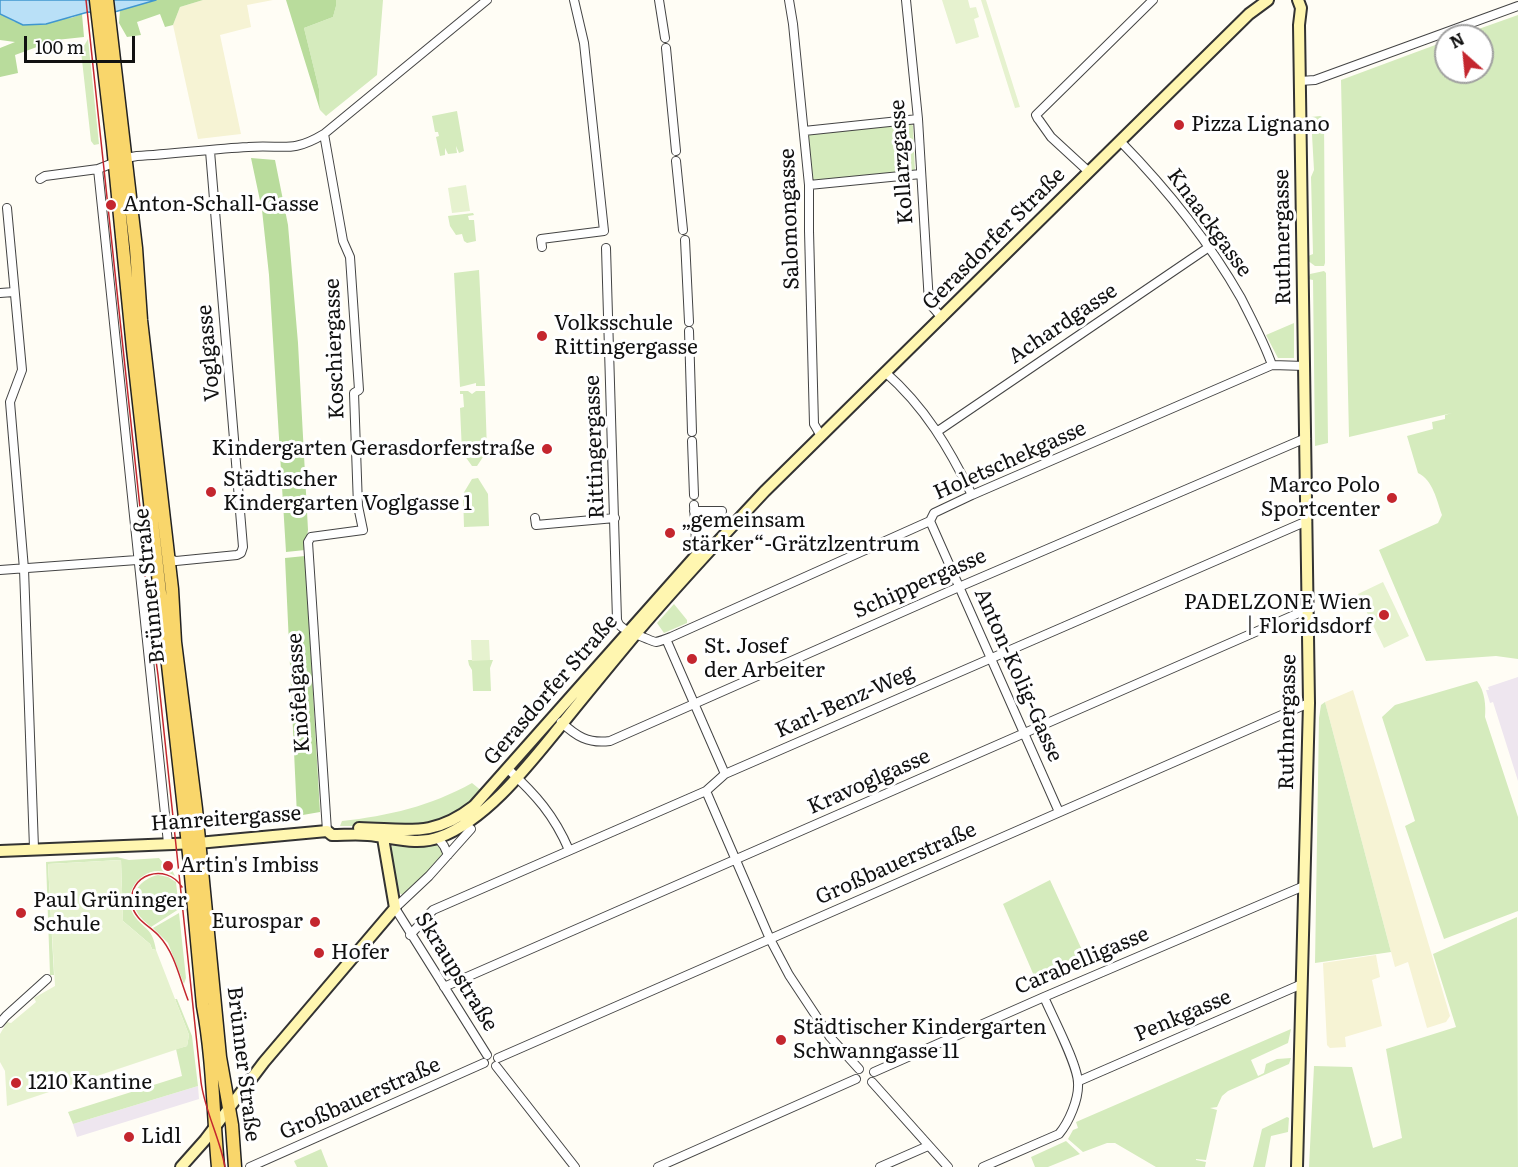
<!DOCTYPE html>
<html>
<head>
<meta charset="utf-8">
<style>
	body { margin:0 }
	#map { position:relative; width:1518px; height:1167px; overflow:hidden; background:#fffdf5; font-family:Literata,serif }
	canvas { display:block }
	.north { position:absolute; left:1434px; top:24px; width:60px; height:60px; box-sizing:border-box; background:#fff; border:2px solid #a0a0a0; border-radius:50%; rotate:333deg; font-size:16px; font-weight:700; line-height:24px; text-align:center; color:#111 }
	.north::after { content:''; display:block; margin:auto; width:21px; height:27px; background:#c4262e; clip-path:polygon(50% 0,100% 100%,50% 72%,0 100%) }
	.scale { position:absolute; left:24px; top:36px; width:111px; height:27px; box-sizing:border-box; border:3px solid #111; border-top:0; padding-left:8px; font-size:18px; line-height:21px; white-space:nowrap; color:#111; -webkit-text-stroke:4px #fff; paint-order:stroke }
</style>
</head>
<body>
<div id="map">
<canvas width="1518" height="1167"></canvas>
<div class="north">N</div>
<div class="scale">100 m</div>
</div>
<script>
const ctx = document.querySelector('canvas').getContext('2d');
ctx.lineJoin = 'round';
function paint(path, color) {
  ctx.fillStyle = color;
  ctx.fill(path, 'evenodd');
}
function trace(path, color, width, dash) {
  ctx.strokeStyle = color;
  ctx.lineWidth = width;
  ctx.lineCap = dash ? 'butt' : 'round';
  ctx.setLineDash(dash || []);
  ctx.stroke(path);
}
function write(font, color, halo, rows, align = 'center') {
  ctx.font = font + ' Literata,serif';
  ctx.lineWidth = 6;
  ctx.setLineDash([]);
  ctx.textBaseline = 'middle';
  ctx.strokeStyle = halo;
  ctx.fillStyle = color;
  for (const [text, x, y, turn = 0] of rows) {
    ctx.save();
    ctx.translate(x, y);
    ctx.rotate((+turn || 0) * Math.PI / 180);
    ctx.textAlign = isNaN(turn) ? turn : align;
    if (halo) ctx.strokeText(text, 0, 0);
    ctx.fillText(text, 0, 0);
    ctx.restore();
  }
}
paint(new Path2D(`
	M1518,677V781L1493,702L1490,703L1486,690H1489L1488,687Z
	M198,1086L199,1099L77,1137L73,1124Z`), '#eee6ef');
paint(new Path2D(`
	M203,0H273L247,5L251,27L220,35L241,134L198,139L173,25L180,7Z
	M1353,690L1450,1016L1446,1022L1427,1028L1408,962L1395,967L1325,702Z
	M1376,955L1380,977L1372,980L1382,1026L1345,1037L1346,1047L1330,1048L1327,1045L1323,963Z`), '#f6f3d4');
paint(new Path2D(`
	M336,0H383L377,75L326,116L320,110L319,89L304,28L333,17L336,6Z
	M1518,15V659L1496,656L1426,661L1379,550L1438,523L1442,515C1437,501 1433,480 1418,473L1407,436L1433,429L1432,422L1445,419V415L1452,413L1349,437L1341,80L1446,41V72H1482V36H1459Z
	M88,39L99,144L94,145L91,141L81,51Z
	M457,111L464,151L459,153L456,146L457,153L448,154L445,148V155L440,156L436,137L439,136L438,132H435L432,116Z
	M1320,116L1324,118L1325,263L1324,266H1315L1307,260L1308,256L1313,254L1311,177L1314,170L1311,117Z
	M910,123L913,126L915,172L812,180L808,133Z
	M473,213L474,215L468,216L469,220H474L476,241L467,243L464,241L462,234L456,235L450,226L448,216Z
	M479,270L485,386H476V383L460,387L454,273Z
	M1324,271L1326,273L1328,443L1315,446L1313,280L1308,279L1310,274Z
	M1294,323V358H1278L1266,335Z
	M460,391H468L472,394L476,391H485L487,451L477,466H472L462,452L460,408L464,407L463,394H460Z
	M478,478L488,494L489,526L464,527L463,494L472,479Z
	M674,604L687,620V623L664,633L657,623Z
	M468,660H493L490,668L491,691H473L472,670L469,665Z
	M1477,681C1485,691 1486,706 1485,717L1518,817V911L1444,939L1405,826L1415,821L1382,717L1395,705Z
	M1325,702L1391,952L1315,963L1319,718L1321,705Z
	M472,783L483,792L479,797L435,826H340L342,821C388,816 431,806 472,783Z
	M396,842H432L442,848L443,854L441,860L403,895L395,891L390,848Z
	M117,857L129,860L159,858L164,864H166V868H171L175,876C164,870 153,869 143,876C129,885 125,905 136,918C140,924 149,929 152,936C154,940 155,945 156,950L152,949L150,944L123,921L121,860L48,864L54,975H50L46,862Z
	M158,875L168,877L176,882L179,909L151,927C146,922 140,918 137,912C126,895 142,878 158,875Z
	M1050,880L1088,963L1038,985L1003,904Z
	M179,913L186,978L184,984L168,943L153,928Z
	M1517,917L1518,1167H1309L1314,1066L1352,1067L1373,1148L1402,1138L1386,1049L1456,1027L1433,954Z
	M175,999H177L192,1036L198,1086L73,1124L68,1112L182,1076L176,1049L187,1046L189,1035Z
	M1291,1029L1288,1043L1251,1060L1258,1076L1264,1073L1266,1064L1277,1059L1291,1058L1289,1064L1228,1091L1222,1096L1217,1107L1210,1108L1217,1110L1206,1160L1196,1159V1160L1206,1162L1205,1167H1156L1115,1143H1107L1083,1152L1068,1139L1073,1130L1078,1128L1076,1122Z
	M1287,1117L1289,1118L1288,1132L1271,1136L1265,1167H1253L1262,1129Z
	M1066,1141L1080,1154L1048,1167H1035L1031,1157Z
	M321,1149L328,1167H297L294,1161Z`), '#d5ebbd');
paint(new Path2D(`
	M156,0H203L180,7L173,25L165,27L160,14L137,22L141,35L127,37L119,23L120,10Z
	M286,0H336V6L333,17L304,28L319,89L320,110Z
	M0,14L15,22L71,18L82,14L84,37L56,40L15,55L18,73L0,77V48L15,42L0,40Z
	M251,158L275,160L288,225L298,343L308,530L305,550L286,552L269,275L262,210Z
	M305,556L320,812L297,816L285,558Z`), '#b9dc9c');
paint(new Path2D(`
	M942,0H968L970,8L976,7L979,17L974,19L979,37L956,44Z
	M981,0H986L1020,107L1015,108Z
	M466,185L470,211L452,213L448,188Z
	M1383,582L1409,636L1384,648L1358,594Z
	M471,640H489L490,660L472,661Z
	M121,860L123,921L150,944L152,949L156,950L189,1035L187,1046L7,1106L5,1071L0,1062V1034L7,1022L11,1023L36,1002L34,998L55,986L48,864Z`), '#e6f2cf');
const water = new Path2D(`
	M0,0H156L111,13L88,12L46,24L23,25L0,14Z`);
paint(water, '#b9e0f7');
trace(water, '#3f96cf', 1.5);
const street = new Path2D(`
	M659,0L665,38
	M789,0L793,24L809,185V231L814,424L821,436
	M906,0L918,119L929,303L942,318
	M666,48L676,151
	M1300,81L1315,80L1518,6
	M1038,119L1036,115L1153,0
	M1039,120L1051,137L1089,172
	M804,131L918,119
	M324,134L343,241L350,257L359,390L354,393L358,506L363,530L311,537L308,542L327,831
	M1120,141C1167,189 1208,240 1241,298C1252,320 1264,342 1272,365
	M676,161L683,230
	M98,169L168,843
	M40,179L45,176L98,169L126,158L137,156C174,154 211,149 248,147C283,144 291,154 324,134L487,0
	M809,185L921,174
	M7,208L22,370L10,402L24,569L34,848
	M685,240L689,322
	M542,247L541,239L604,231L584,43L574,0
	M606,248L617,620C619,625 619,625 623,628C625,630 654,642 656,642C661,641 666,639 671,637L930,521L934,513L972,495L1272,365L1305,366
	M0,293L14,292
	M689,331L692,432
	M885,372C925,407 949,448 972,495
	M938,431L1209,247
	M692,441L694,495
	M694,505L696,542L706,551
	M694,511H722
	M535,518L536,525L615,518
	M930,521L1059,812
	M167,558L176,561L237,555L241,553L243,547L210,151
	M0,570L137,560
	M666,639L725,774
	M561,722C576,736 588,744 610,741L959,587L1306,438
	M508,769C536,795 554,815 569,850
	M706,791L770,939L789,975L830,1037L859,1069
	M471,829L429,876L395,908L487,1055
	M438,838L444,846L448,855
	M410,935L433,910L706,791L725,774L1307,521
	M444,987L1308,609
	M0,1023L6,1016L47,979
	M498,1058L1309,703
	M496,1066L575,1167
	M874,1072L1044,997L1304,886
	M1079,1081L1302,984
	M872,1082L948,1167
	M250,1167L484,1063
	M658,1167L856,1079
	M880,1167L928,1146
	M983,1167L1059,1134C1069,1122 1079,1099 1078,1083C1078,1065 1052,1016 1044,997`);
const secondary = new Path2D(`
	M359,828C408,829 433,838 474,806L701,550
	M0,851L198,843L327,831L332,835C344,835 356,834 368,835C392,837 417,846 440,837C488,819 530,763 562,724C586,694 610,665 634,636C676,586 721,538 765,491L1249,14L1268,0
	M181,1167L205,1140L264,1062L395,908L383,838
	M1297,1167L1309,703L1299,25L1301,8L1298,0`);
const primary = new Path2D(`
	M96,0L113,145L133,349L189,854L203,1006C213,1059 213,1113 218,1167
	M107,0L136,248L141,320L172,589L175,642L196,809L220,1057L232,1125L235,1167`);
trace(street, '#444', 10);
trace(secondary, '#333', 14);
trace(primary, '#222', 15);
trace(street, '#fff', 8);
trace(secondary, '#fff6b0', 10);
trace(primary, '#f9d66b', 12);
trace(new Path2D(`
	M86,0L143,536L146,589L158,675L201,1082C205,1112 220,1138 225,1167
	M182,887C166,862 127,874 132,905C135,920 150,926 159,936C175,953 180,980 188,1000`), '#c4262e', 1.5);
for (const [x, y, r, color] of [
	[1179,125,6,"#c4262e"],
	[111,205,6,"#c4262e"],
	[542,336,6,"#c4262e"],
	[547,449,6,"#c4262e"],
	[211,492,6,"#c4262e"],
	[1392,498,6,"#c4262e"],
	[670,533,6,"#c4262e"],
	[1384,615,6,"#c4262e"],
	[692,659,6,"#c4262e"],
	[168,866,6,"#c4262e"],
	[21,913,6,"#c4262e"],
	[315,922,6,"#c4262e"],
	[319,953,6,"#c4262e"],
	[781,1040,6,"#c4262e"],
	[16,1083,6,"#c4262e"],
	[129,1137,6,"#c4262e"]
]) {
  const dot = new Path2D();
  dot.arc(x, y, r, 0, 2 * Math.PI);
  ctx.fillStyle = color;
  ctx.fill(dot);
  trace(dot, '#fff', 2);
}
write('21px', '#111', '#fff', [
	["Pizza Lignano",1191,125],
	["Anton-Schall-Gasse",123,205],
	["Volksschule",554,324],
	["Rittingergasse",554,348],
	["Kindergarten Gerasdorferstraße",535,449,"right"],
	["Städtischer",223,480],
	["Kindergarten Voglgasse 1",223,504],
	["Marco Polo",1380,486,"right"],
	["Sportcenter",1380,510,"right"],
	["„gemeinsam",682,521],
	["stärker“-Grätzlzentrum",682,545],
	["PADELZONE Wien",1372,603,"right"],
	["| Floridsdorf",1372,627,"right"],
	["St. Josef",704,647],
	["der Arbeiter",704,671],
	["Artin's Imbiss",180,866],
	["Paul Grüninger",33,901],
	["Schule",33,925],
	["Eurospar",303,922,"right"],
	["Hofer",331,953],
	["Städtischer Kindergarten",793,1028],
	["Schwanngasse 11",793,1052],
	["1210 Kantine",28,1083],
	["Lidl",141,1137]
], 'left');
write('21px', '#111', '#fff', [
	["Kollarzgasse",902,162,-94],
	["Salomongasse",790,219,-92],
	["Knaackgasse",1209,223,54],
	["Ruthnergasse",1283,237,-91],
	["Gerasdorfer Straße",994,239,-45],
	["Achardgasse",1063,324,-34],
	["Koschiergasse",335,349,-92],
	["Voglgasse",209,353,-95],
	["Rittingergasse",595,447,-92],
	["Holetschekgasse",1010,461,-24],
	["Schippergasse",920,584,-24],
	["Brünner Straße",150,586,-96],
	["Anton-Kolig-Gasse",1018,675,66],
	["Gerasdorfer Straße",551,690,-49],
	["Knöfelgasse",299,693,-94],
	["Karl-Benz-Weg",845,702,-24],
	["Ruthnergasse",1288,722,-89],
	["Kravoglgasse",869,782,-24],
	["Hanreitergasse",226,819,-4],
	["Großbauerstraße",896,864,-24],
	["Carabelligasse",1082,961,-23],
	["Skraupstraße",456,972,58],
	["Penkgasse",1183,1016,-23],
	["Brünner Straße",243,1064,83],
	["Großbauerstraße",360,1099,-24]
]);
</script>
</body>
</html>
